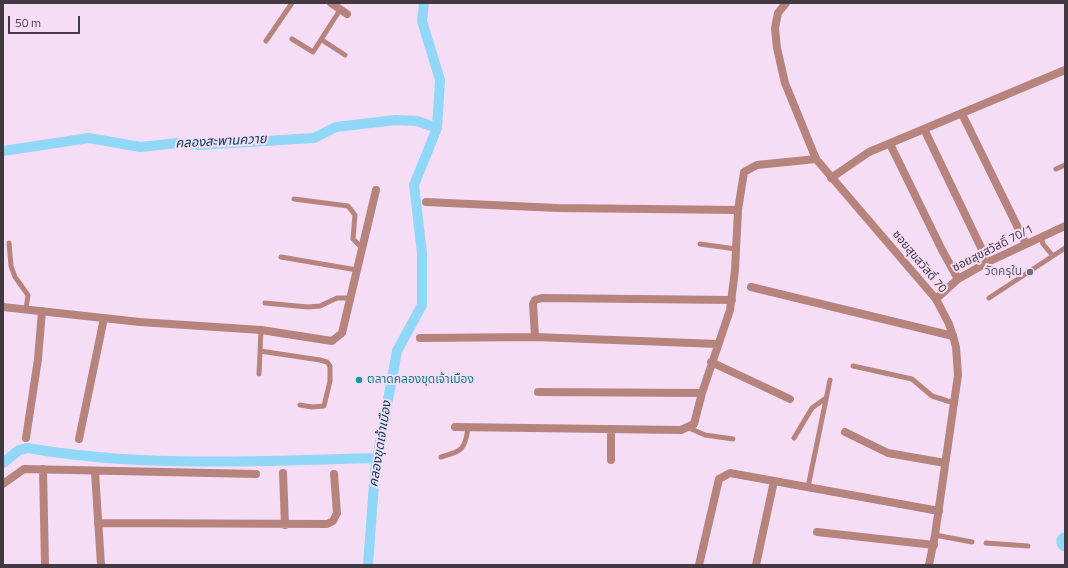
<!DOCTYPE html>
<html>
<head>
<meta charset="utf-8">
<style>
	body { margin:0 }
	#map { position:relative; width:1068px; height:568px; overflow:hidden; background:#f6ddf6; font-family:"Titillium Web",sans-serif }
	canvas { display:block }
	.frame { position:absolute; inset:0; border:4px solid #433943; pointer-events:none }
	.scale { position:absolute; left:8px; top:16px; width:72px; height:18px; box-sizing:border-box; border:2px solid #433943; border-top:0; padding-left:5px; font-size:12px; line-height:14px; white-space:nowrap; color:#433943; -webkit-text-stroke:3px #f6ddf6; paint-order:stroke }
</style>
</head>
<body>
<div id="map">
<canvas width="1068" height="568"></canvas>
<div class="frame"></div>
<div class="scale">50 m</div>
</div>
<script>
const ctx = document.querySelector('canvas').getContext('2d');
ctx.lineJoin = 'round';
function trace(path, color, width, dash) {
  ctx.strokeStyle = color;
  ctx.lineWidth = width;
  ctx.lineCap = dash ? 'butt' : 'round';
  ctx.setLineDash(dash || []);
  ctx.stroke(path);
}
function write(font, color, halo, rows, align = 'center') {
  ctx.font = font + ' "Titillium Web","Noto Sans Thai",sans-serif';
  ctx.lineWidth = 4;
  ctx.setLineDash([]);
  ctx.textBaseline = 'middle';
  ctx.strokeStyle = halo;
  ctx.fillStyle = color;
  for (const [text, x, y, turn = 0] of rows) {
    ctx.save();
    ctx.translate(x, y);
    ctx.rotate((+turn || 0) * Math.PI / 180);
    ctx.textAlign = isNaN(turn) ? turn : align;
    if (halo) ctx.strokeText(text, 0, 0);
    ctx.fillText(text, 0, 0);
    ctx.restore();
  }
}
trace(new Path2D(`
	M3,151L89,138L140,147L178,143L199,145L314,138L336,127L396,120L417,121L437,128
	M3,463L19,450L28,448C140,468 263,461 377,458
	M368,565L375,470L397,351L422,305V253L414,185L437,128L440,80L422,21L424,3`), '#91d7f7', 10);
trace(new Path2D(`
	M1065,541V543`), '#91d7f7', 17);
trace(new Path2D(`
	M292,39L313,52L340,10
	M322,40L345,55
	M266,41L292,3
	M1056,169L1065,165
	M294,199L348,206L355,215L353,239L362,248
	M1041,237L1043,244L1053,256
	M9,243L11,266L15,277L28,295L26,309
	M700,244L736,249
	M281,257L357,270
	M989,298L1065,248
	M265,303L308,307L320,306L337,298H350
	M260,351L320,360L327,362L330,366V381L324,406L312,407L300,405
	M853,366L912,379L932,396L954,403
	M259,374L261,330
	M689,428L705,435L733,439
	M794,438L812,408L826,398
	M441,457C462,451 465,450 468,428
	M808,487L830,380
	M935,535L972,542
	M986,543L1028,546`), '#b7847d', 5);
trace(new Path2D(`
	M331,3L347,14
	M962,114L1026,244
	M924,129L988,262
	M890,144L942,250L958,279
	M831,178L869,152L1065,70
	M426,202L557,208L738,210
	M751,287L953,336
	M936,299L958,279L988,262L1065,226
	M3,307L140,322L261,330L332,341L342,333L376,190
	M535,337L533,304L535,300L542,298L732,300
	M420,338L535,337L718,344
	M711,362L790,399
	M538,392L702,393L730,310L735,270L738,210L744,172L757,165L816,159
	M455,427L681,430L694,424L702,393
	M845,432L888,453L945,463
	M26,438L38,359L42,311
	M79,439L104,318
	M611,460V429
	M43,469L45,565
	M95,472L101,565
	M283,473L285,525
	M3,484L24,469L256,474
	M98,523L327,524L333,521L337,513L334,474
	M817,532L934,545
	M699,565L719,479L730,473L939,511
	M756,565L774,481`), '#b7847d', 8);
trace(new Path2D(`
	M786,3L778,13L775,28L777,48L785,83L816,159L936,299L949,324L953,336L956,347L958,375L935,535L929,565`), '#b7847d', 8);
for (const [x, y, r, color] of [
	[1030,272,4,"#6b7280"],
	[359,380,4,"#0f9aa8"]
]) {
  const dot = new Path2D();
  dot.arc(x, y, r, 0, 2 * Math.PI);
  ctx.fillStyle = color;
  ctx.fill(dot);
  trace(dot, '#f6ddf6', 1.5);
}
write('12px', '#433943', '#f6ddf6', [
	["ซอยสุขสวัสดิ์ 70/1",993,249,-27],
	["ซอยสุขสวัสดิ์ 70",919,262,50]
]);
write('12px', '#5b616d', '#f6ddf6', [
	["วัดครุใน",1022,272]
], 'right');
write('12px', '#0d838f', '#f6ddf6', [
	["ตลาดคลองขุดเจ้าเมือง",367,380]
], 'left');
write('italic 13px', '#004055', '#f6ddf6', [
	["คลองสะพานควาย",221,142,-3],
	["คลองขุดเจ้าเมือง",381,444,-81]
]);
</script>
</body>
</html>
